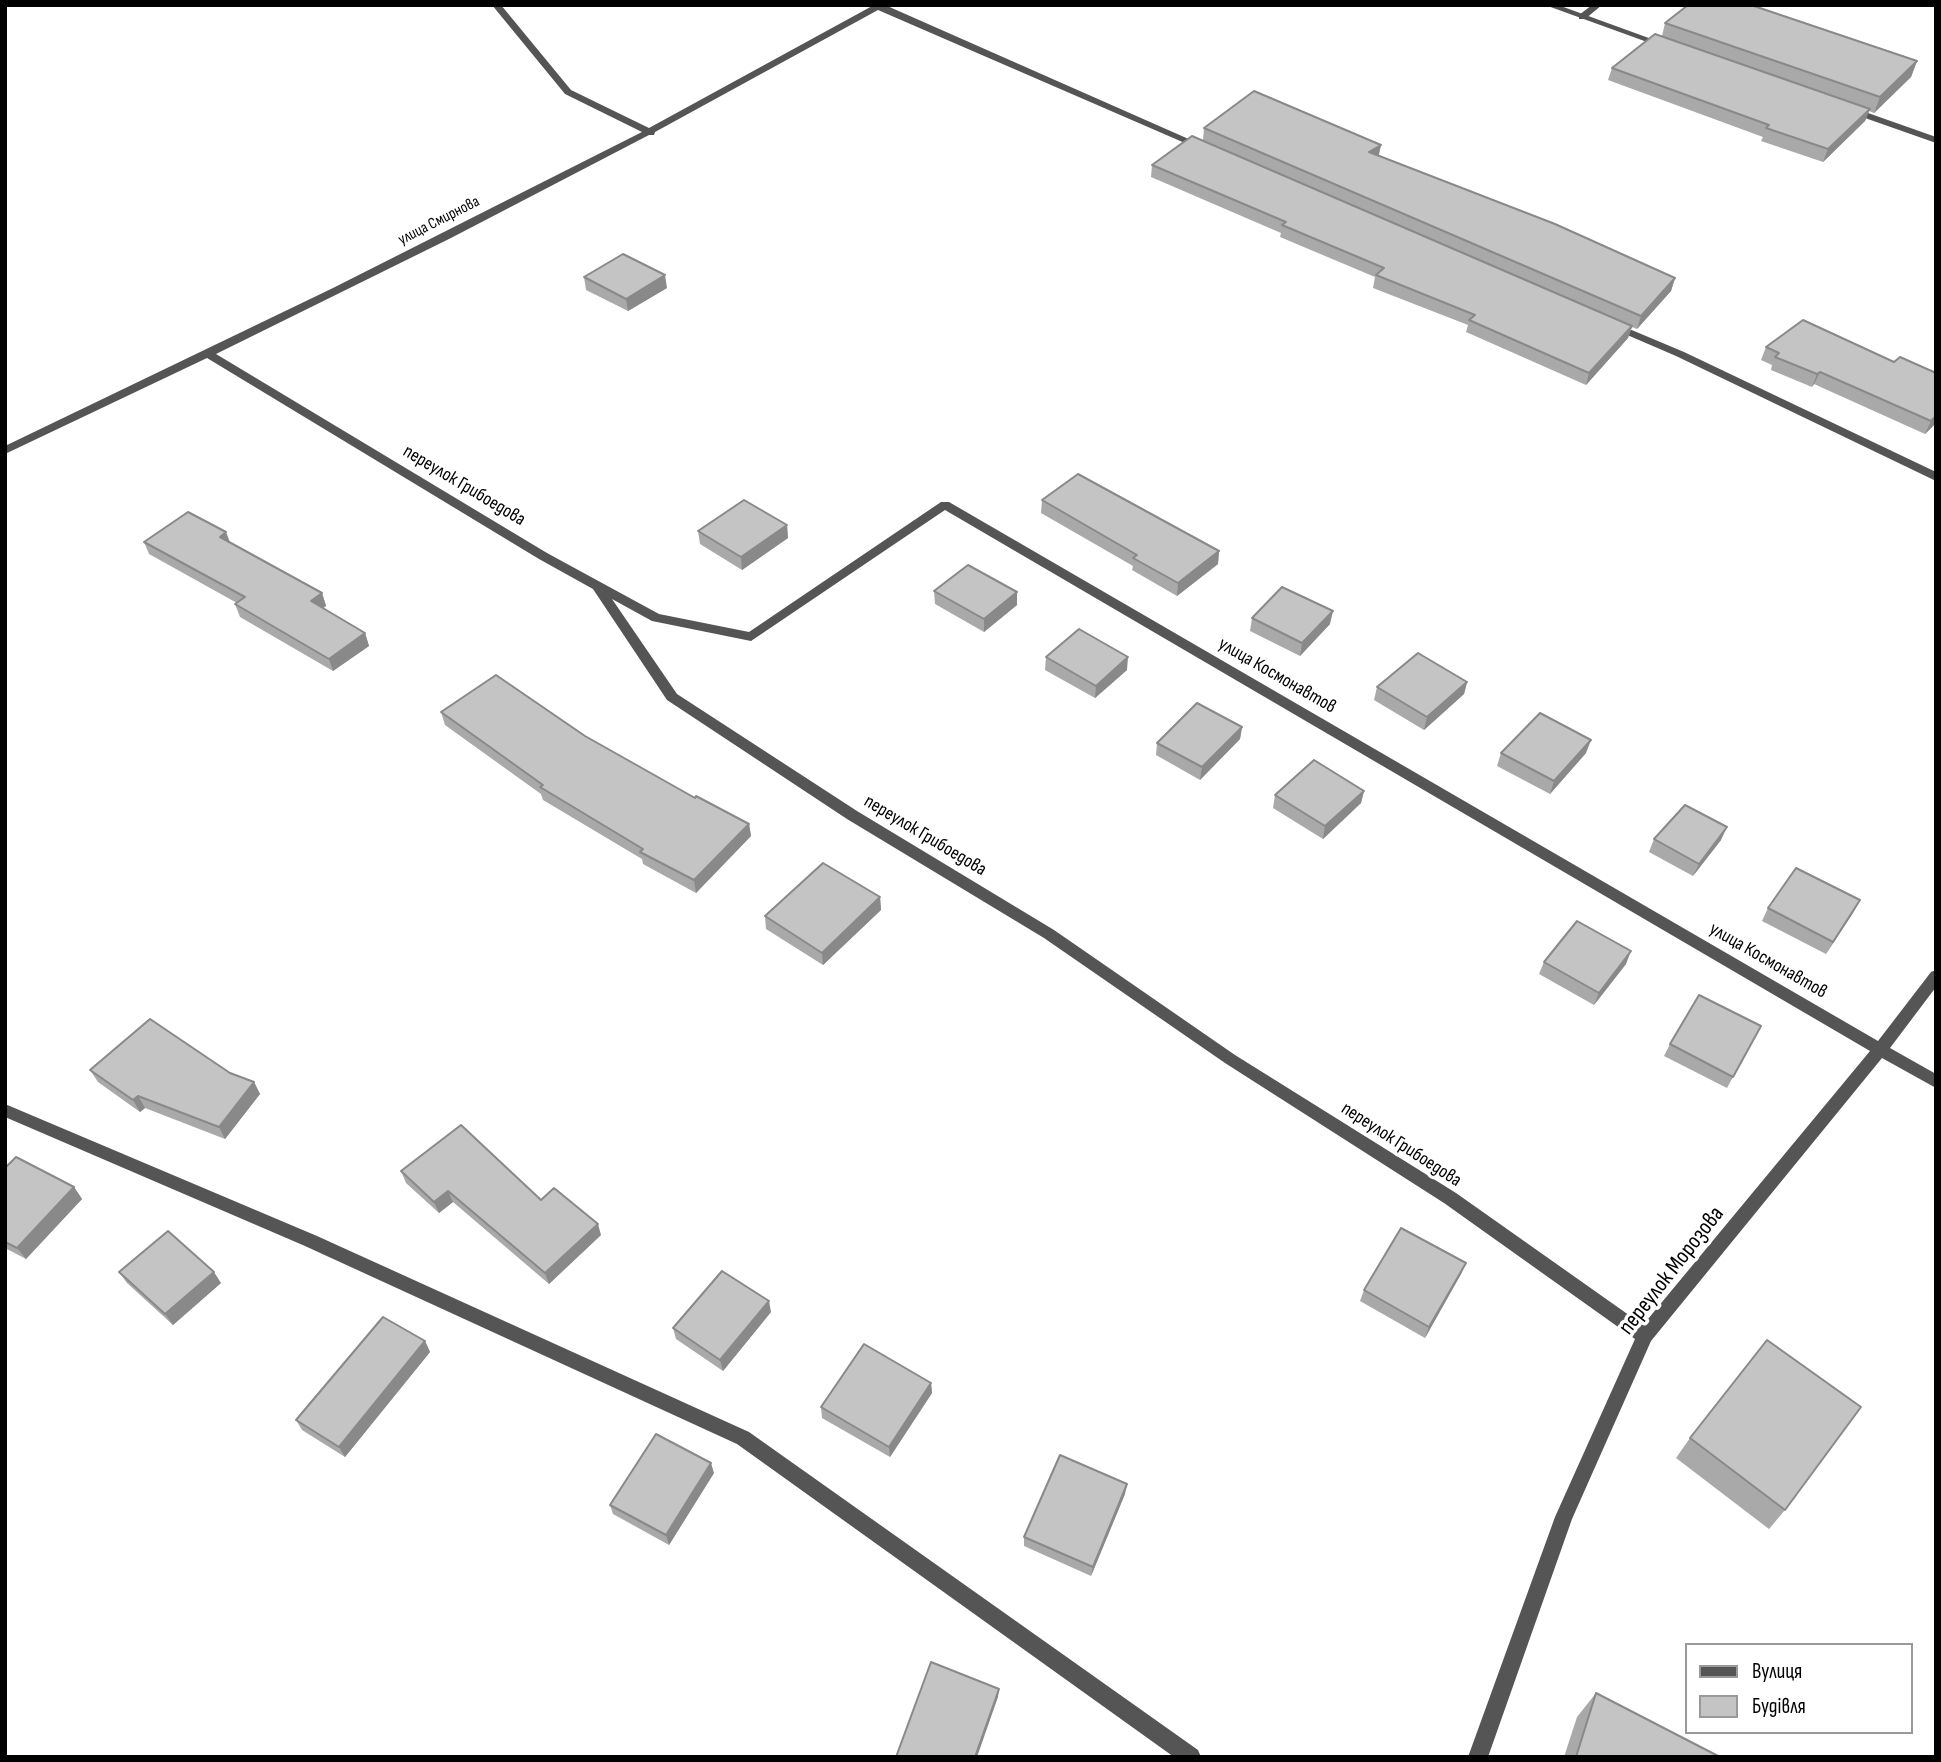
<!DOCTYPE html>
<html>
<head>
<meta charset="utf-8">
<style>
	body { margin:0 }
	#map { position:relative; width:1941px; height:1762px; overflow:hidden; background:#fff; font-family:"Sofia Sans Condensed",sans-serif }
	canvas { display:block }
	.frame { position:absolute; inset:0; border:7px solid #000; pointer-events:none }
	.legend { position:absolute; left:1685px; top:1643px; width:228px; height:91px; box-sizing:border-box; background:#fff; border:2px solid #999; margin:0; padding:9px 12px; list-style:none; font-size:21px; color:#000 }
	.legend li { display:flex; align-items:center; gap:14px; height:35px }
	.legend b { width:35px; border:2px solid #999 }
</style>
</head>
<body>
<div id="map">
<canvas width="1941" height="1762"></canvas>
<div class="frame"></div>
<ul class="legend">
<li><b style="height:9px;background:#555"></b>Вулиця</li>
<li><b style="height:19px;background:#c4c4c4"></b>Будівля</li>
</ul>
</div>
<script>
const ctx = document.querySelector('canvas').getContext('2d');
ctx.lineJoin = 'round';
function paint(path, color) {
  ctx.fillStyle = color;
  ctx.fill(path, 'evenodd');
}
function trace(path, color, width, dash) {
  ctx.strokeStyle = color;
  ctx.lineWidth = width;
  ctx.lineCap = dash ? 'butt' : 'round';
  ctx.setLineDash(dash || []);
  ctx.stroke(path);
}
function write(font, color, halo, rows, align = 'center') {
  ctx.font = font + ' "Sofia Sans Condensed",sans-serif';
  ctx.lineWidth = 7;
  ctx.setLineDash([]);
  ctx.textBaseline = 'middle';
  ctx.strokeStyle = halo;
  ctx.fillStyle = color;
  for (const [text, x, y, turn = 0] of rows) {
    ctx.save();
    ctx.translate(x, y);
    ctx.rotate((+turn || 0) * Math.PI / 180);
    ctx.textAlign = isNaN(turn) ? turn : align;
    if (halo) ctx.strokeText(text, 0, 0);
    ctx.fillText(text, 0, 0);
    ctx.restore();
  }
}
paint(new Path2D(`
	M1592,5H1602L1585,19H1579V15Z`), '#555');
paint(new Path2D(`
	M492,5H501L571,90L649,128L874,5H885L1209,148L1201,150L878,10L655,132L654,135H649L451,238L216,354L547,553L659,614L749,632L941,502H949L1878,1041L1931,972L1936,970V987L1890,1048L1936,1074V1088L1882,1058L1651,1341L1572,1519L1488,1757H1468L1555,1517L1635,1339L1444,1203L1225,1063L1044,938L847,819L667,700L593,589L539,559L207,358L5,454V446L333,288L642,132L565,94ZM945,510L1870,1051L1643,1325L1456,1193L1235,1055L1054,930L857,811L677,694L612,599L652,621L751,641Z
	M1545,5H1558L1668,45L1661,47Z
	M1851,107L1936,137V143L1848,112L1846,110Z
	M1615,323L1684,352L1936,472V481L1676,356L1611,328V324Z
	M5,1104L317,1236L749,1432L1198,1750L1201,1757H1174L737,1444L305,1246L5,1117Z`), '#555');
paint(new Path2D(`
	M1665,23L1917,61L1911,77L1874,113L1869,111L1865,121L1823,162L1761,141L1763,137L1608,80L1612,68L1662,36Z
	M1204,128L1381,145L1379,155L1675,278L1671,291L1637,329L1632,327L1628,338L1586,385L1466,332L1468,325L1373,288L1375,277L1280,237L1281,233L1151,177L1152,165L1355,206L1203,140Z
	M584,277L667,288L628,311L586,290Z
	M1766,347L1936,423L1925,434L1814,384L1812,387L1771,370L1772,365L1761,360Z
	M1042,500L1219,551L1218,564L1177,596L1132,570L1133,566L1041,513Z
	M787,525L788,538L742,570L700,544L698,531Z
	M144,542H230L322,593L326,606L323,608L365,633L369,646L333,671L240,617L235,604L237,603L149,554Z
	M934,591L1017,605L984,632L935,604Z
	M1252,618L1330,624L1300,656L1250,631Z
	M1046,657L1127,670L1095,698L1045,670Z
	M1467,682L1464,694L1424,730L1374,700L1377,687Z
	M441,712L585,736L695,798L749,824L751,836L696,893L643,864L642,859L543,800L541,794L445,725Z
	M1242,727L1240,739L1200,780L1156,755L1157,743Z
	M1501,753H1586L1550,794L1497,766Z
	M1364,791L1361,803L1323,839L1273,808L1275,795Z
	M1654,839L1721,840L1693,876L1649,852Z
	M880,897L881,910L823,965L766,929L765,916Z
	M1860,900L1826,954L1762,921L1768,908Z
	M1544,962L1626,964L1594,1005L1539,974Z
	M1761,1026L1727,1088L1664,1056L1670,1044Z
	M90,1070L230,1073L254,1082L260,1094L225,1139L145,1108L140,1112L98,1082Z
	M5,1168L74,1187L82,1199L26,1259L5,1248Z
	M401,1171L541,1200L601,1235L549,1284L453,1202L439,1213L406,1183Z
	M1466,1263L1461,1274L1425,1338L1360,1301L1364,1290Z
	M119,1272L221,1283L173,1325L127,1283Z
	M771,1312L723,1371L676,1339L673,1328Z
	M425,1341L430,1352L345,1457L302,1430L296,1420Z
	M931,1383L932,1393L890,1457L822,1418L821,1407Z
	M1690,1438L1785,1510L1769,1529L1676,1458Z
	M714,1473L669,1545L613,1514L610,1505Z
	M1125,1494L1091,1576L1024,1546V1537Z
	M1596,1693L1720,1757H1564L1577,1717Z`), '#a9a9a9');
paint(new Path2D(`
	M1917,61L1911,77L1874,113L1880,97Z
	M1870,109L1865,121L1823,162L1828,149Z
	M1381,145L1378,157L1369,152Z
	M665,275L667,288L628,311L626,299Z
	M1675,278L1671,291L1637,329L1641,316Z
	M1632,326L1628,338L1586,385L1589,373Z
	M1820,372L1814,384L1812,387L1817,374Z
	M1936,416V423L1925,434L1931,421Z
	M787,525L788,538L742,570L741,557Z
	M226,532L231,545L220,537Z
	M1219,551L1218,564L1177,596L1178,583Z
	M1017,592V605L984,632V619Z
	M322,593L326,606L315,614L311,601Z
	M1333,611L1330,624L1300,656L1302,643Z
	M365,633L369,646L333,671L329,659Z
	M1128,657L1127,670L1095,698L1096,686Z
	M1467,682L1464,694L1424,730L1427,717Z
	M1242,727L1240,739L1200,780L1202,767Z
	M1591,740L1586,753L1550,794L1554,781Z
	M1364,791L1361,803L1323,839L1325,826Z
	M749,824L751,836L696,893L694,880Z
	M1727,827L1721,840L1693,876L1699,864Z
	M880,897L881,910L823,965L822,953Z
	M1860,900L1853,913L1826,954L1833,942Z
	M1631,951L1626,964L1594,1005L1599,993Z
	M254,1082L260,1094L225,1139L219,1127Z
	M138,1096L145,1108L140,1112L133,1100Z
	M74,1187L82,1199L26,1259L17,1248Z
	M448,1191L453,1202L439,1213L434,1202Z
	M598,1224L601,1235L549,1284L545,1273Z
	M1466,1263L1461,1274L1425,1338L1429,1327Z
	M214,1272L221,1283L173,1325L165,1314Z
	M769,1301L771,1312L723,1371L720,1360Z
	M425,1341L430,1352L345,1457L339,1447Z
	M931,1383L932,1393L890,1457L889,1447Z
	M711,1463L714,1473L669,1545L666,1535Z
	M1127,1484L1125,1494L1091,1576L1093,1567Z
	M999,1689L998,1697L977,1757H975Z`), '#898989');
const building = new Path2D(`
	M1688,5H1751L1917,61L1880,97L1665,23Z
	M1655,34L1870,109L1828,149L1766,128L1769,125L1612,68Z
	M1254,91L1381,145L1369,152L1555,224L1675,278L1641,316L1204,128Z
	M1192,136L1632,326L1589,373L1469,320L1475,315L1376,275L1384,268L1282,225L1286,222L1152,165Z
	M623,254L665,275L626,299L584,277Z
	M1803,320L1894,362L1900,357L1936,373V416L1931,421L1820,372L1817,374L1775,357L1779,353L1766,347Z
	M1078,474L1219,551L1178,583L1133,558L1137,555L1042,500Z
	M744,500L787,525L741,557L698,531Z
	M188,512L226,532L220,537L322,593L311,601L365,633L329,659L235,604L245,597L144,542Z
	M968,565L1017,592L984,619L934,591Z
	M1282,587L1333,611L1302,643L1252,618Z
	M1079,629L1128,657L1096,686L1046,657Z
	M1418,653L1467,682L1427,717L1377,687Z
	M496,675L585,736L695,798L696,796L749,824L694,880L640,852L643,849L540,787L543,785L441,712Z
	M1197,703L1242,727L1202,767L1157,743Z
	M1540,713L1591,740L1554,781L1501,753Z
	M1314,760L1364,791L1325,826L1275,795Z
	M1685,805L1727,827L1699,864L1654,839Z
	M823,863L880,897L822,953L765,916Z
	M1796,868L1860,900L1833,942L1768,908Z
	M1577,921L1631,951L1599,993L1544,962Z
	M1699,995L1761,1026L1733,1077L1670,1044Z
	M150,1019L230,1073L254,1082L219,1127L138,1096L133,1100L90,1070Z
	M461,1125L541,1200L554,1188L598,1224L545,1273L448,1191L434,1202L401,1171Z
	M16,1157L74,1187L17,1248L5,1242V1168Z
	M1401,1228L1466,1263L1429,1327L1364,1290Z
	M168,1231L214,1272L165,1314L119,1272Z
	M722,1271L769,1301L720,1360L673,1328Z
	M383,1317L425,1341L339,1447L296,1420Z
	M1767,1340L1861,1407L1785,1510L1690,1438Z
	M864,1344L931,1383L889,1447L821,1407Z
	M656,1434L711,1463L666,1535L610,1505Z
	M1060,1455L1127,1484L1093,1567L1024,1537Z
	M931,1662L999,1689L975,1757H896Z
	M1596,1693L1720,1757H1576Z`);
paint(building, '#c4c4c4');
trace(building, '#898989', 2);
write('16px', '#000', '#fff', [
	["улица Смирнова",439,221,-27]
]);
write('19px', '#000', '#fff', [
	["переулок Грибоедова",464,486,31],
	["улица Космонавтов",1277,676,30],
	["переулок Грибоедова",925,836,31],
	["улица Космонавтов",1768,961,30],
	["переулок Грибоедова",1401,1145,33]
]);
write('23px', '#000', '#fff', [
	["переулок Морозова",1672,1271,-52]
]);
</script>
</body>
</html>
